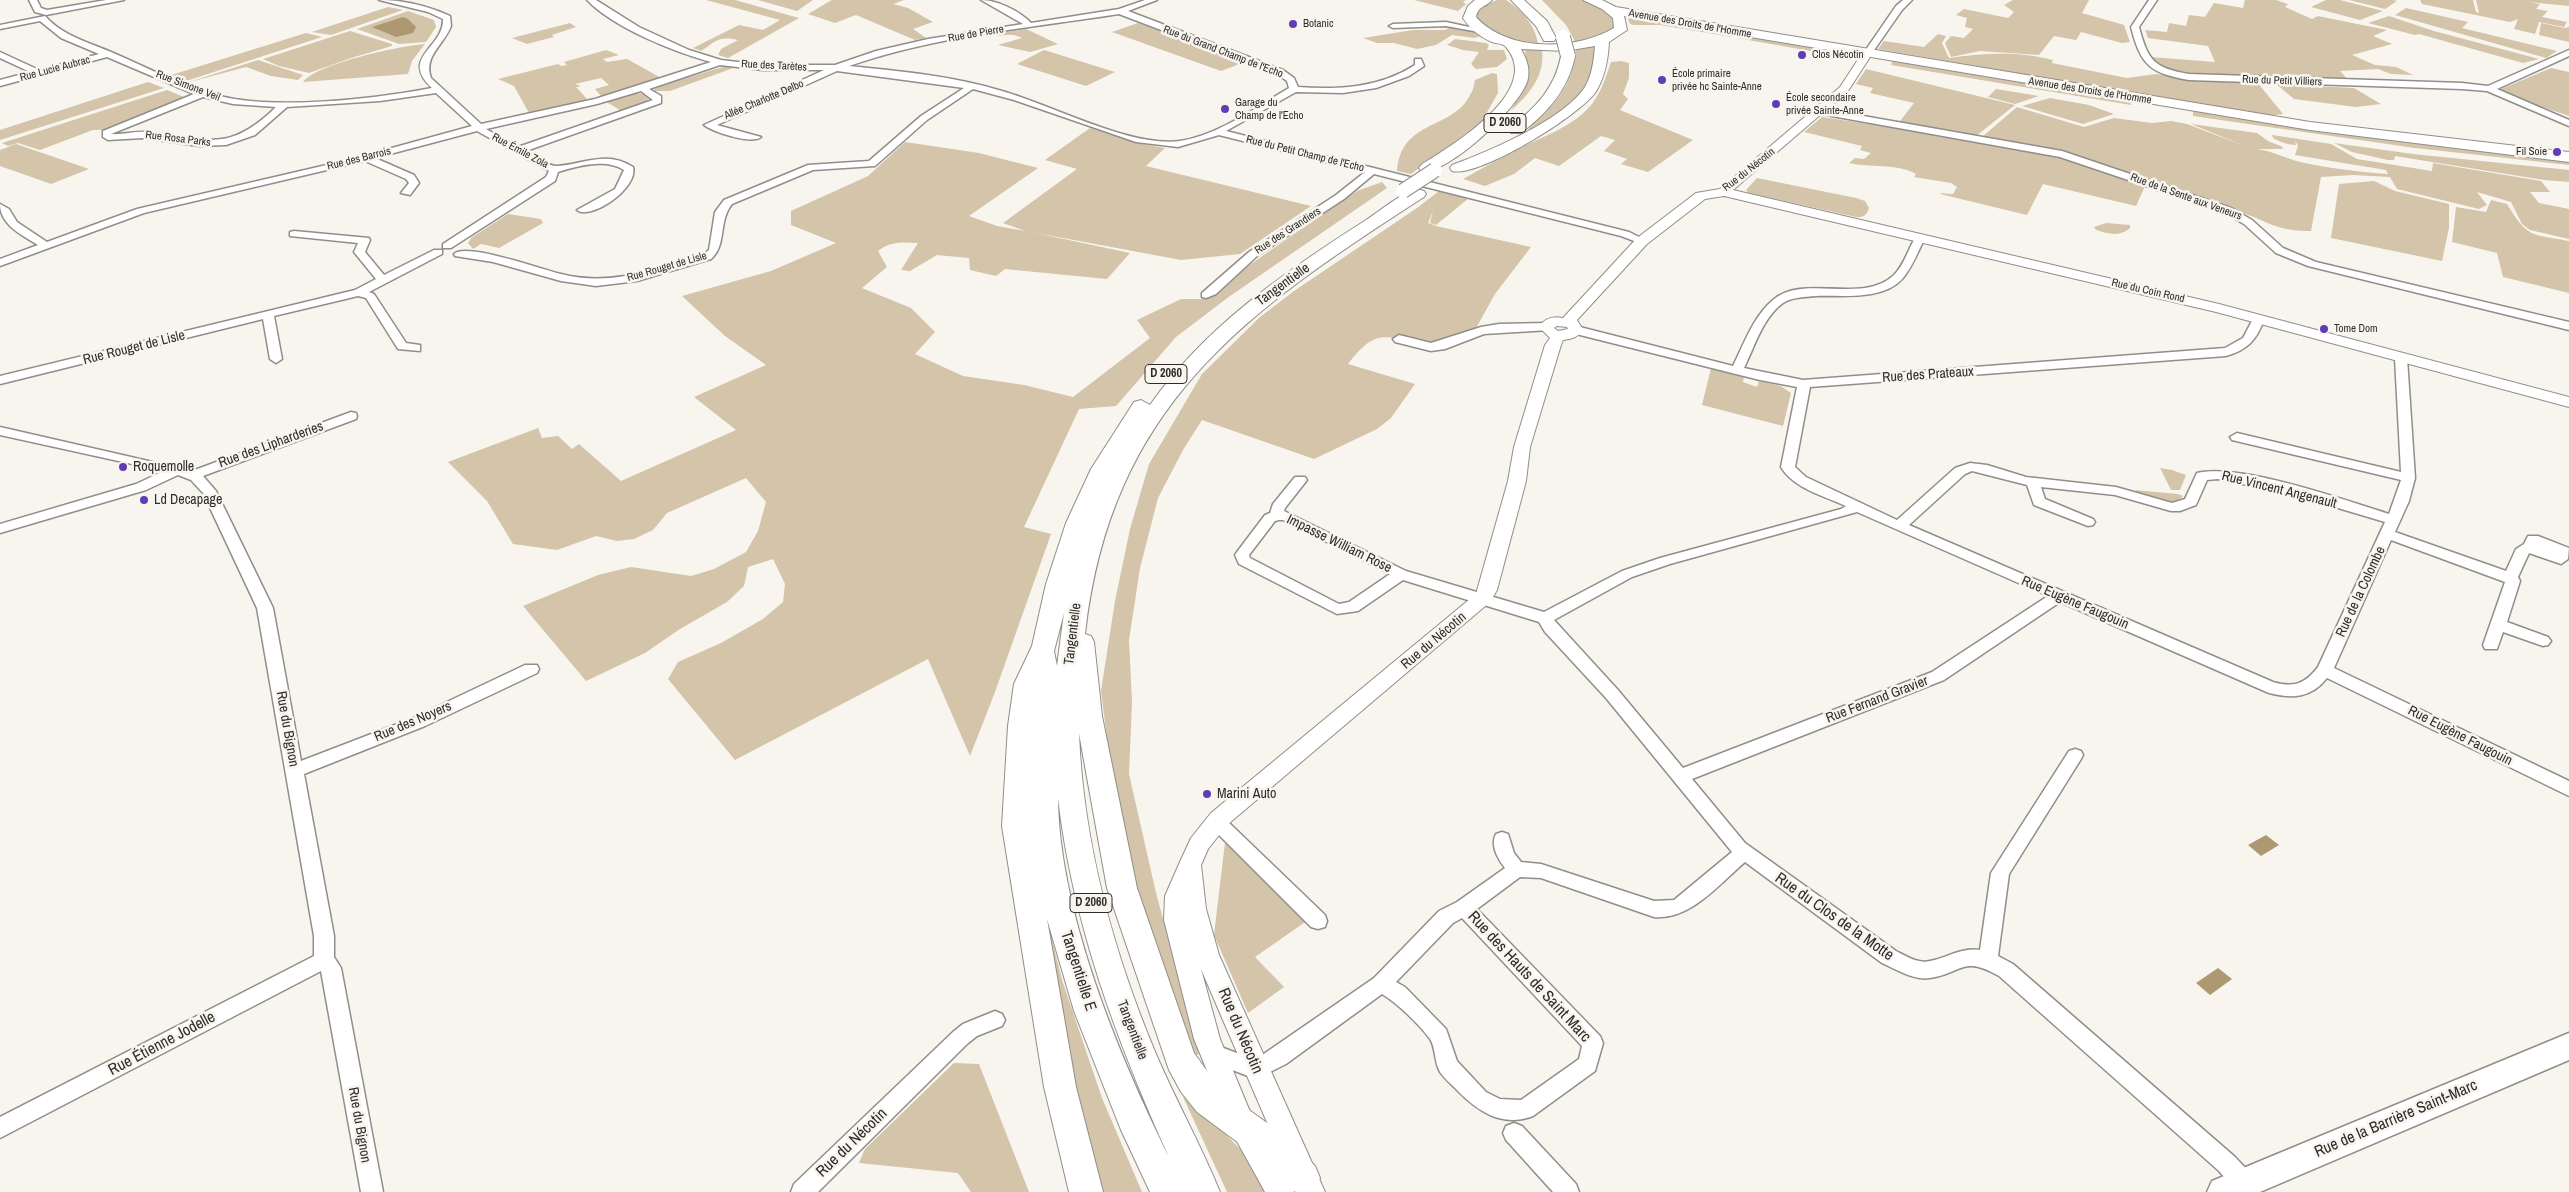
<!DOCTYPE html>
<html>
<head>
<meta charset="utf-8">
<style>
	body { margin:0 }
	canvas { display:block; background:#f8f5ef }
</style>
</head>
<body>
<canvas width="2569" height="1192"></canvas>
<script>
const ctx = document.querySelector('canvas').getContext('2d');
ctx.lineJoin = 'round';
function paint(path, color) {
  ctx.fillStyle = color;
  ctx.fill(path, 'evenodd');
}
function trace(path, color, width, dash) {
  ctx.strokeStyle = color;
  ctx.lineWidth = width;
  ctx.lineCap = dash ? 'butt' : 'round';
  ctx.setLineDash(dash || []);
  ctx.stroke(path);
}
function write(font, color, halo, rows, align = 'center') {
  ctx.font = font + ' "Archivo Narrow",sans-serif';
  ctx.lineWidth = 5;
  ctx.setLineDash([]);
  ctx.textBaseline = 'middle';
  ctx.strokeStyle = halo;
  ctx.fillStyle = color;
  for (const [text, x, y, turn = 0] of rows) {
    ctx.save();
    ctx.translate(x, y);
    ctx.rotate((+turn || 0) * Math.PI / 180);
    ctx.textAlign = isNaN(turn) ? turn : align;
    if (halo) ctx.strokeText(text, 0, 0);
    ctx.fillText(text, 0, 0);
    ctx.restore();
  }
}
paint(new Path2D(`
	M706,0H735L799,18L728,58L718,55L721,49L738,40C715,35 714,44 701,51L693,48L739,25L763,30L780,20Z
	M758,0H813L797,11Z
	M832,0H904L893,4L908,8L933,22L913,29L926,38L915,40L856,15L835,23L808,14Z
	M1414,0H1466L1463,2L1466,4L1458,11Z
	M1497,0H1506C1522,11 1535,24 1538,44L1500,36L1478,22L1477,14L1485,5Z
	M1542,0C1554,0 1569,0 1581,0C1591,3 1631,19 1609,33C1601,39 1586,40 1576,43L1566,25Z
	M2013,0H2089L2082,13L2124,25L2130,42L2122,43L2081,32L2076,40L2054,36L2039,55L1980,51L1951,57L1945,43L1951,36L1964,38L1973,29L1965,27L1967,18L1956,15L1964,9L2008,18L2014,12L2004,5Z
	M2245,0H2276L2288,4L2285,7L2312,19L2318,16L2387,30L2373,36L2392,44L2352,55L2375,65L2396,67L2413,75L2391,74L2378,69L2340,71L2349,81L2179,73L2162,68L2151,57L2215,62L2208,46L2148,38L2145,30L2167,32L2169,23L2186,26L2189,15L2205,17L2214,3L2243,8Z
	M2326,0H2340L2383,11L2360,20L2311,7Z
	M2349,0H2393L2397,1L2385,9Z
	M2420,0H2473L2476,12L2479,13L2476,0H2569V6L2528,2L2540,4L2536,9L2548,11L2542,17L2567,22L2564,27L2539,22L2535,34L2514,29L2518,19L2510,22L2422,4Z
	M388,7L403,10L331,35L312,32Z
	M2406,8L2468,22L2462,28L2557,51L2546,58L2395,15Z
	M408,11L434,20L436,27L426,42L399,44L357,29Z
	M1626,15L1734,33L1731,37L1660,25H1634L1630,24Z
	M2389,16L2434,31L2539,59L2523,63L2419,34L2415,35L2368,23Z
	M570,23L576,27L552,35L554,37L527,44L512,38Z
	M1138,23L1245,62L1221,71L1112,32Z
	M2541,23L2565,28L2569,27V42L2539,35Z
	M1452,26L1470,30L1481,36L1474,38L1452,35L1436,45L1417,49L1394,43H1377L1363,38L1413,30H1445Z
	M1026,29L1058,44L1030,52L998,45L1022,38C1010,31 1001,38 989,35Z
	M350,31L392,44V46L351,58L309,73L279,66L263,59Z
	M306,33L322,37L183,82L168,76Z
	M1740,34L1841,51L1839,56L1737,38Z
	M1938,34L1946,36L1942,43L1949,58C1983,53 2019,51 2053,60L2052,63L2127,78L2156,74L2189,79L2257,82L2283,114L2267,116L2196,104L1878,49L1884,41L1924,47Z
	M1455,39L1486,43L1489,45L1487,50H1504L1507,59L1497,67L1476,69L1471,64L1479,52L1463,50L1447,45Z
	M425,44L412,61L408,74L303,82C318,63 400,46 425,44Z
	M1596,46C1595,55 1594,65 1592,73C1585,102 1551,119 1527,132C1531,124 1539,119 1546,112C1565,93 1573,75 1576,49Z
	M1525,49L1542,50C1545,77 1529,94 1511,111C1523,90 1527,73 1525,49Z
	M606,50L619,55L603,59L607,62L627,59L663,79L601,96L595,89L609,85L601,78L575,84L581,86L576,87L587,99L595,98L529,113L514,86L498,79L558,64L561,66L567,65L564,62Z
	M1044,50L1115,72L1086,86L1017,64Z
	M258,60L303,75L298,80L271,76L246,67L186,83Z
	M1893,60L2131,100V105L1891,65Z
	M1621,61L1629,63V78L1623,94L1628,99L1620,110L1693,140L1648,172L1621,164L1627,159L1604,151L1615,140L1601,136L1559,166L1535,158L1514,174L1485,186L1463,179C1480,170 1496,160 1513,151C1539,138 1572,128 1592,104C1601,92 1606,77 1611,62Z
	M726,66L736,67L670,91H654L656,87Z
	M2551,68L2569,72V116L2510,96L2501,89Z
	M1866,69L2015,105L1976,136L1897,125L1914,103L1870,93L1873,88L1856,84Z
	M1492,73L1497,74L1498,93L1482,121L1411,174L1397,171C1401,119 1453,130 1470,95C1473,91 1474,85 1475,80Z
	M148,82L164,88L0,140V130Z
	M2276,84L2354,88L2381,104L2356,107L2294,99Z
	M1996,89L2039,96L2015,104L1988,97Z
	M167,90L184,97L177,103L107,130H93L40,150L18,143L8,146L2,143Z
	M632,93L644,94L649,100L623,112L605,101Z
	M2050,98L2089,105L2114,114L2083,124L2022,106Z
	M2017,107L2084,127L2114,118L2152,123L2171,121L2187,124L2247,147L2191,124L2257,133L2268,141L2283,147L2282,149H2257C2272,151 2285,158 2300,162C2328,168 2360,172 2388,174L2386,170L2295,155L2298,146L2295,140L2296,145C2288,145 2280,142 2273,138L2272,135L2331,144L2357,159L2432,171L2433,163L2541,181L2550,192H2530L2539,203L2569,209V239L2530,230L2522,224L2511,202L2477,192L2487,205L2479,209L2397,189L2390,177L2353,175L2321,177L2311,231C2289,232 2273,226 2254,217L2064,153L1982,137Z
	M2193,110L2569,159V165L2415,148L2193,116Z
	M1822,117L1982,141L2065,157L2146,184L2136,206L2043,184L2027,215L1944,195L1939,193L1953,194L1957,187L1951,183L1914,177L1916,174C1896,163 1870,168 1849,163L1855,158L1864,159L1871,153L1860,150L1862,146L1804,132Z
	M1090,128L1142,144L1165,148L1146,166L1311,206L1240,254L1181,260L1031,232L1130,253L1107,279L1005,269L996,276L970,270L969,258L937,255L910,271L901,270L918,243C903,242 890,241 878,251L887,267L862,288L911,308L935,332L915,354L963,376L1024,385L1073,397L1150,338L1137,320L1181,299H1202L1219,291L1242,270L1357,191L1382,182L1387,188L1230,296L1176,337L1116,406L1079,409L1024,527L1051,534L995,692L970,756L928,659L735,760L668,679L678,662L721,643L763,619L783,602L785,584L773,559L748,567L744,586L727,602L680,629L645,653L586,681L523,606L598,575L631,567L691,576L714,569L746,552L758,531L766,502L746,478L667,513L653,530L634,539L617,541L596,536L557,550L513,544L487,501L448,462L538,428L542,438L558,436L572,449L579,444L621,481L736,430L694,397L766,365L725,336L682,296L771,271L836,243L791,225V211L868,176L905,142L979,153L1038,168L969,216L997,226L1025,231L1003,223L1077,169L1045,160Z
	M2334,143L2413,154L2569,170V182L2544,180L2395,156L2394,160H2388L2352,152Z
	M16,144L89,169L51,184L0,166V150Z
	M1757,178L1856,198L1865,201L1869,208C1867,215 1863,218 1856,217L1749,193L1746,190Z
	M2374,181L2395,191L2449,204V228L2442,261L2331,238L2339,184Z
	M1439,191L1469,198L1436,225L1430,223L1433,211L1428,223L1436,226L1531,247L1495,294L1475,330C1462,332 1453,340 1440,344C1433,347 1424,345 1417,343C1381,334 1373,332 1348,364L1415,384L1391,418L1377,429L1314,459L1202,420L1183,450L1158,498L1140,568L1129,640L1132,702L1129,774L1156,893L1200,1053L1195,1056L1138,911L1110,762L1101,691L1115,601L1130,529L1149,464L1202,374L1260,317L1294,291L1417,208Z
	M2491,200L2507,204C2528,239 2532,234 2569,241V293L2503,277L2497,253L2452,242L2456,207L2486,212Z
	M508,214L541,219L543,223L499,248L481,244L473,249L468,243L471,238Z
	M2106,223L2130,225V228C2120,237 2108,234 2096,230L2094,227Z
	M1711,368L1744,376L1743,382L1757,387L1759,381L1781,386L1791,393L1783,426L1702,405Z
	M2160,468L2172,470L2186,475L2180,490H2171Z
	M2135,490L2178,494L2183,496C2174,508 2143,498 2135,490Z
	M1226,834L1311,918L1255,957L1284,987L1248,1013L1214,935Z
	M1041,895L1062,980L1102,1098L1142,1192H1098L1070,1104Z
	M954,1063L979,1064L1029,1192H971L958,1173L859,1163L865,1149Z
	M1188,1096L1247,1156L1266,1192H1227L1183,1097Z`), '#d3c4aa');
paint(new Path2D(`
	M403,17L408,19L416,27L413,33L396,37L372,27Z
	M2266,835L2279,845L2261,856L2248,845Z
	M2218,968L2232,979L2210,995L2196,983Z`), '#ad9872');
const minor = new Path2D(`
	M29,0H37L41,8L47,10L106,0H124L46,15L35,12Z
	M379,0C404,0 428,6 450,16L451,26C444,45 423,56 431,78L481,124L595,99L711,62C674,52 614,28 587,0H596L639,27L689,50L721,60L763,65H835L876,51L928,39L1023,24L981,0C997,0 1020,11 1031,23L1119,9L1145,0H1157L1128,11L1283,70L1294,78L1298,87C1339,90 1379,88 1415,65V59H1421L1424,66L1409,76L1376,88L1343,93L1296,92L1226,131L1629,232L1647,241L1642,244L1621,236L1374,174L1344,199L1257,256L1216,294L1206,298L1202,297V293L1249,252L1336,195L1365,172L1219,135L1178,147L1136,142L1014,100L973,89L927,120L875,166L813,170L732,204C718,221 727,245 711,259L637,281L596,286L561,281L493,262L455,256L454,254C466,242 543,270 561,274C611,287 655,269 703,255L709,250L715,212L724,200L808,165L869,161L921,116L964,88L837,71L717,125L761,137C752,145 713,132 704,125L824,70H763L720,65L649,89L661,96V103L526,151C534,155 548,167 557,166C584,164 607,150 633,167C639,188 590,221 577,210L615,189L624,170C605,158 578,166 558,172L555,181L451,248H443V244L546,177L549,171L477,131L375,158L414,175L419,183L410,195L401,193L409,183L406,179L365,161L144,213L0,266V259L38,245C22,235 0,225 0,204L9,209L17,222L47,242L137,209L348,160L472,126L436,93L380,101L287,107L255,135L226,145L199,146L143,138L108,140L103,137V131L194,94L107,57L0,86V80L30,72L0,58V52L39,70L99,54L61,38L40,21L0,29V25L45,16C63,36 88,42 111,52C146,67 182,86 220,96C275,110 375,99 432,88C399,57 444,48 443,19L428,12ZM1119,14L1277,74L1287,81L1289,88C1256,107 1219,135 1180,141C1131,148 1052,105 1002,91C953,76 900,71 849,66C935,36 1029,28 1119,14ZM641,91L653,100L518,147L486,129L597,104ZM203,97L233,104L276,107C228,154 206,139 146,132C134,131 123,135 111,134Z
	M1903,0H1912L1902,10L1870,56H1864L1863,54L1896,6Z
	M2149,0H2157L2139,27C2148,61 2154,68 2189,74L2462,83L2488,86L2569,50V56L2497,89L2569,120V126L2487,91L2462,89L2189,80C2150,73 2141,66 2131,27Z
	M1446,22L1483,30L1479,32L1446,26L1393,28L1389,26L1393,24Z
	M1818,108L2062,151L2231,208L2252,220L2283,248L2316,262L2569,322V330L2308,266L2276,253L2244,224L2223,212L2060,157L1815,113V109Z
	M294,231L369,238L370,240L365,252L384,275L434,250H442V254L369,292L374,294L406,343L420,345V351L398,349L366,298L358,296L274,316L282,359L276,363L270,359L263,319L0,384V376L355,290L376,279L354,252L358,243L290,236V232Z
	M1920,235L1925,238C1918,251 1913,266 1903,278C1883,301 1843,295 1816,296C1805,297 1792,297 1783,303C1763,317 1754,348 1744,368L1803,380L2225,348L2243,338L2254,317H2262L2264,319C2257,340 2247,350 2226,356L1810,387L1795,467L1806,477L1897,520L1955,468L1970,463L1987,465L2026,477L2116,487L2172,503L2185,499L2197,473C2239,463 2345,500 2389,514L2401,480L2232,440L2230,437L2237,433L2401,472L2395,358L2401,354L2407,358L2415,478L2409,501L2395,532L2506,571L2516,549L2524,544L2528,536H2538L2569,548L2568,559L2561,564L2529,553L2518,577L2520,581L2507,622L2548,637L2551,641L2548,645L2543,646L2503,632L2497,649H2485L2483,645L2505,582L2391,540L2334,668L2569,781V796L2327,678C2311,698 2293,699 2269,693L2060,602L1944,680L1692,779L1745,843L1896,951C1906,956 1918,964 1930,961C1947,958 1961,947 1980,950L1991,873L2069,751L2075,749L2081,751L2083,755L2081,759L2009,874L1998,956L2013,964L2235,1157L2252,1175L2255,1183L2252,1191H2236L2219,1171L1999,976C1962,955 1963,973 1930,978C1914,981 1896,969 1882,963L1745,862C1719,884 1691,920 1654,917L1541,878L1520,877L1477,909L1600,1036L1603,1043L1595,1071L1533,1116C1502,1128 1477,1111 1456,1089C1451,1084 1444,1078 1440,1072C1434,1062 1436,1048 1430,1039C1420,1025 1396,1002 1382,994L1286,1064L1256,1079L1206,1060L1203,1053L1206,1046L1213,1044L1255,1060L1374,978L1439,911L1457,902L1505,868C1498,859 1490,845 1496,834L1502,832L1508,834L1514,853L1521,862L1541,864L1654,901L1674,900L1732,852L1606,698L1545,632L1539,622L1403,580L1358,611L1337,614L1239,564L1235,555L1237,552L1265,515L1270,513L1273,504L1295,477H1305L1307,480L1285,508L1284,511L1406,571L1544,612L1622,571L1660,558L1841,509L1846,506C1824,496 1793,488 1781,467L1797,387L1760,380L1572,333L1570,330L1576,326L1733,366C1744,344 1753,317 1773,300C1803,273 1862,305 1894,275C1904,265 1908,250 1915,238ZM1972,471L2027,485L2034,505L2088,526L2093,525L2095,522L2093,519L2045,499L2041,487L2115,495L2171,511H2180L2196,505L2207,480L2218,479L2291,494L2385,522L2318,667C2305,684 2294,688 2273,682L1909,525L1965,474ZM1857,512L2048,596L1932,672L1683,768L1618,690L1554,620L1632,577L1670,564ZM1279,520H1283L1390,574L1349,602L1339,604L1250,558L1249,555L1275,521ZM1462,918L1582,1046L1579,1059L1521,1100L1500,1099L1486,1092L1457,1061L1446,1029L1405,987L1396,982L1453,923Z
	M1546,323L1552,327L1550,330L1484,334L1445,349L1431,351L1395,342L1393,339L1399,335L1431,343L1481,327L1499,324Z
	M351,412L356,413L357,416L356,419L203,476L216,491L273,608L301,761L413,718L525,665H537L539,669L537,673L425,726L304,774L334,936V957L341,968L383,1192H361L321,971L0,1138V1117L314,956V936L257,608L203,493L191,480L178,475L146,490L0,533V524L136,484L164,471L0,435V427L192,471Z
	M1217,815L1223,817L1325,915L1327,921L1325,927L1318,929L1311,927L1211,827L1208,822L1211,817Z
	M995,1011L1002,1014L1005,1020L1002,1026L977,1036L967,1044L818,1192H791L794,1184L953,1032L963,1024Z
	M1514,1123L1522,1126L1576,1184L1579,1192H1553L1506,1140L1503,1133L1506,1126Z`);
const tertiary = new Path2D(`
	M1867,51L1872,54L1848,91L1733,190L2219,304L2569,397V407L2216,312L1724,196L1705,199L1647,244L1577,320L1583,330C1578,337 1572,339 1563,340L1561,345L1530,447L1526,481L1497,590L1490,602L1227,825L1208,849L1201,865L1206,909L1219,955L1325,1192H1297L1201,969L1220,1039L1253,1119L1294,1192H1265L1234,1136L1194,1039L1164,920L1165,896L1179,864L1191,838L1211,813L1476,594L1508,481L1514,447L1545,345L1550,338L1539,327C1545,318 1553,316 1563,318L1637,238L1696,193L1720,189L1840,87L1863,52ZM1557,326L1567,327L1568,329L1558,331L1554,328Z`);
const secondary = new Path2D(`
	M2569,1033V1060L2260,1192H2207L2212,1181Z`);
const primary = new Path2D(`
	M1475,0H1492C1486,7 1478,6 1476,17C1507,52 1575,51 1614,28L1613,18L1602,9L1583,0H1602L1616,7L2310,122L2569,152V162L2310,130L1624,16L1627,30L1609,42C1608,60 1605,78 1595,93C1578,116 1479,178 1452,171L1450,168L1452,165C1490,151 1563,120 1585,87C1592,75 1594,60 1595,46L1565,51L1521,49C1526,58 1530,67 1528,78C1524,104 1446,177 1421,171L1419,168L1421,165C1451,146 1544,91 1506,47C1503,43 1497,44 1492,42C1480,37 1470,29 1463,18L1468,6Z
	M1511,0H1524L1547,21L1556,38L1554,41H1544L1536,26Z
	M1568,52L1575,56C1568,90 1548,112 1521,133H1511L1509,130L1511,127C1536,107 1555,88 1561,56Z
	M1418,189L1424,191L1426,194L1424,197C1244,313 1111,405 1085,634L1091,636L1094,642L1102,716L1137,888L1194,1053L1221,1090L1291,1140L1315,1166L1320,1178L1315,1190L1296,1192L1291,1190L1267,1164L1197,1112L1181,1092L1169,1070L1107,888L1079,733C1083,842 1114,954 1156,1054C1176,1101 1201,1145 1220,1192H1150L1121,1130L1074,1011L1047,919L1076,1087L1103,1192H1069L1044,1087L1002,826L1008,726L1014,684L1032,646L1046,584L1066,523L1091,469L1134,402L1141,400L1150,405C1205,327 1283,273 1363,222C1379,212 1399,194 1418,189ZM1064,613L1057,666L1054,651ZM1058,798C1073,925 1117,1042 1169,1157C1119,1056 1059,912 1058,798Z`);
const trunk = new Path2D(`
	M1475,0H1489L1486,5H1476Z`);
trace(minor, '#918e89', 3);
trace(tertiary, '#918e89', 2);
trace(secondary, '#918e89', 3);
trace(primary, '#918e89', 2);
trace(trunk, '#918e89', 3);
paint(minor, '#fff');
paint(tertiary, '#fff');
paint(secondary, '#fff');
paint(primary, '#fff');
paint(trunk, '#fff');
const primaryBridge = new Path2D(`
	M1563,37L1568,56
	M1403,191L1435,170`);
trace(primaryBridge, '#918e89', 16, []);
trace(primaryBridge, '#fff', 14);
for (const [x, y, r, color] of [
	[1293,24,5,"#603db5"],
	[1802,55,5,"#603db5"],
	[1662,80,5,"#603db5"],
	[1776,104,5,"#603db5"],
	[1225,109,5,"#603db5"],
	[2557,152,5,"#603db5"],
	[2324,329,5,"#603db5"],
	[123,467,5,"#603db5"],
	[144,500,5,"#603db5"],
	[1207,794,5,"#603db5"]
]) {
  const dot = new Path2D();
  dot.arc(x, y, r, 0, 2 * Math.PI);
  ctx.fillStyle = color;
  ctx.fill(dot);
  trace(dot, '#f8f5ef', 2);
}
write('11px', '#2e2d2b', '#f8f5ef', [
	["Botanic",1303,24],
	["Clos Nécotin",1812,55],
	["École primaire",1672,74],
	["privée hc Sainte-Anne",1672,87],
	["École secondaire",1786,98],
	["privée Sainte-Anne",1786,111],
	["Garage du",1235,103],
	["Champ de l'Echo",1235,116],
	["Fil Soie",2547,152,"right"],
	["Tome Dom",2334,329]
], 'left');
write('11px', '#2e2d2b', '#f8f5ef', [
	["Avenue des Droits de l'Homme",1690,24,10],
	["Rue de Pierre",976,34,-10],
	["Rue du Grand Champ de l'Echo",1223,52,21],
	["Rue des Tarètes",774,66,3],
	["Rue Lucie Aubrac",55,69,-15],
	["Rue du Petit Villiers",2282,81,2],
	["Rue Simone Veil",188,86,21],
	["Avenue des Droits de l'Homme",2090,91,9],
	["Allée Charlotte Delbo",764,100,-23],
	["Rue Rosa Parks",178,139,7],
	["Rue Émile Zola",520,151,28],
	["Rue du Petit Champ de l'Echo",1305,154,14],
	["Rue des Barrois",359,159,-14],
	["Rue du Nécotin",1749,170,-38],
	["Rue de la Sente aux Veneurs",2186,197,20],
	["Rue des Grandiers",1288,231,-33],
	["Rue Rouget de Lisle",667,267,-16],
	["Rue du Coin Rond",2148,291,13]
]);
for (const [x, y, w] of [
	[1505,123,42],
	[1166,374,42],
	[1091,903,42]
]) {
  const box = new Path2D();
  box.roundRect(x - w / 2, y - 9.5, w, 19, 4);
  ctx.fillStyle = '#f8f5ef';
  ctx.fill(box);
  trace(box, '#2e2d2b', 1);
}
write('bold 12px', '#2e2d2b', null, [
	["D 2060",1505,123],
	["D 2060",1166,374],
	["D 2060",1091,903]
]);
write('14px', '#2e2d2b', '#f8f5ef', [
	["Tangentielle",1283,285,-36],
	["Rue Rouget de Lisle",134,348,-14],
	["Rue des Prateaux",1928,375,-4],
	["Rue des Lipharderies",271,445,-20],
	["Rue Vincent Angenault",2279,490,14],
	["Impasse William Rose",1339,544,26],
	["Rue de la Colombe",2361,592,-65],
	["Rue Eugène Faugouin",2075,603,23],
	["Tangentielle",1073,634,-83],
	["Rue du Nécotin",1434,641,-40],
	["Rue Fernand Gravier",1877,700,-21],
	["Rue des Noyers",413,722,-23],
	["Rue du Bignon",287,729,80],
	["Rue Eugène Faugouin",2460,736,27],
	["Tangentielle",1132,1030,69],
	["Rue du Bignon",359,1125,80]
]);
write('14px', '#2e2d2b', '#f8f5ef', [
	["Roquemolle",133,467],
	["Ld Decapage",154,500],
	["Marini Auto",1217,794]
], 'left');
write('16px', '#2e2d2b', '#f8f5ef', [
	["Rue du Clos de la Motte",1834,917,35],
	["Tangentielle E",1078,971,72],
	["Rue des Hauts de Saint Marc",1529,977,47],
	["Rue du Nécotin",1240,1031,67],
	["Rue Étienne Jodelle",162,1044,-28],
	["Rue de la Barrière Saint-Marc",2396,1119,-23],
	["Rue du Nécotin",852,1143,-44]
]);
</script>
</body>
</html>
